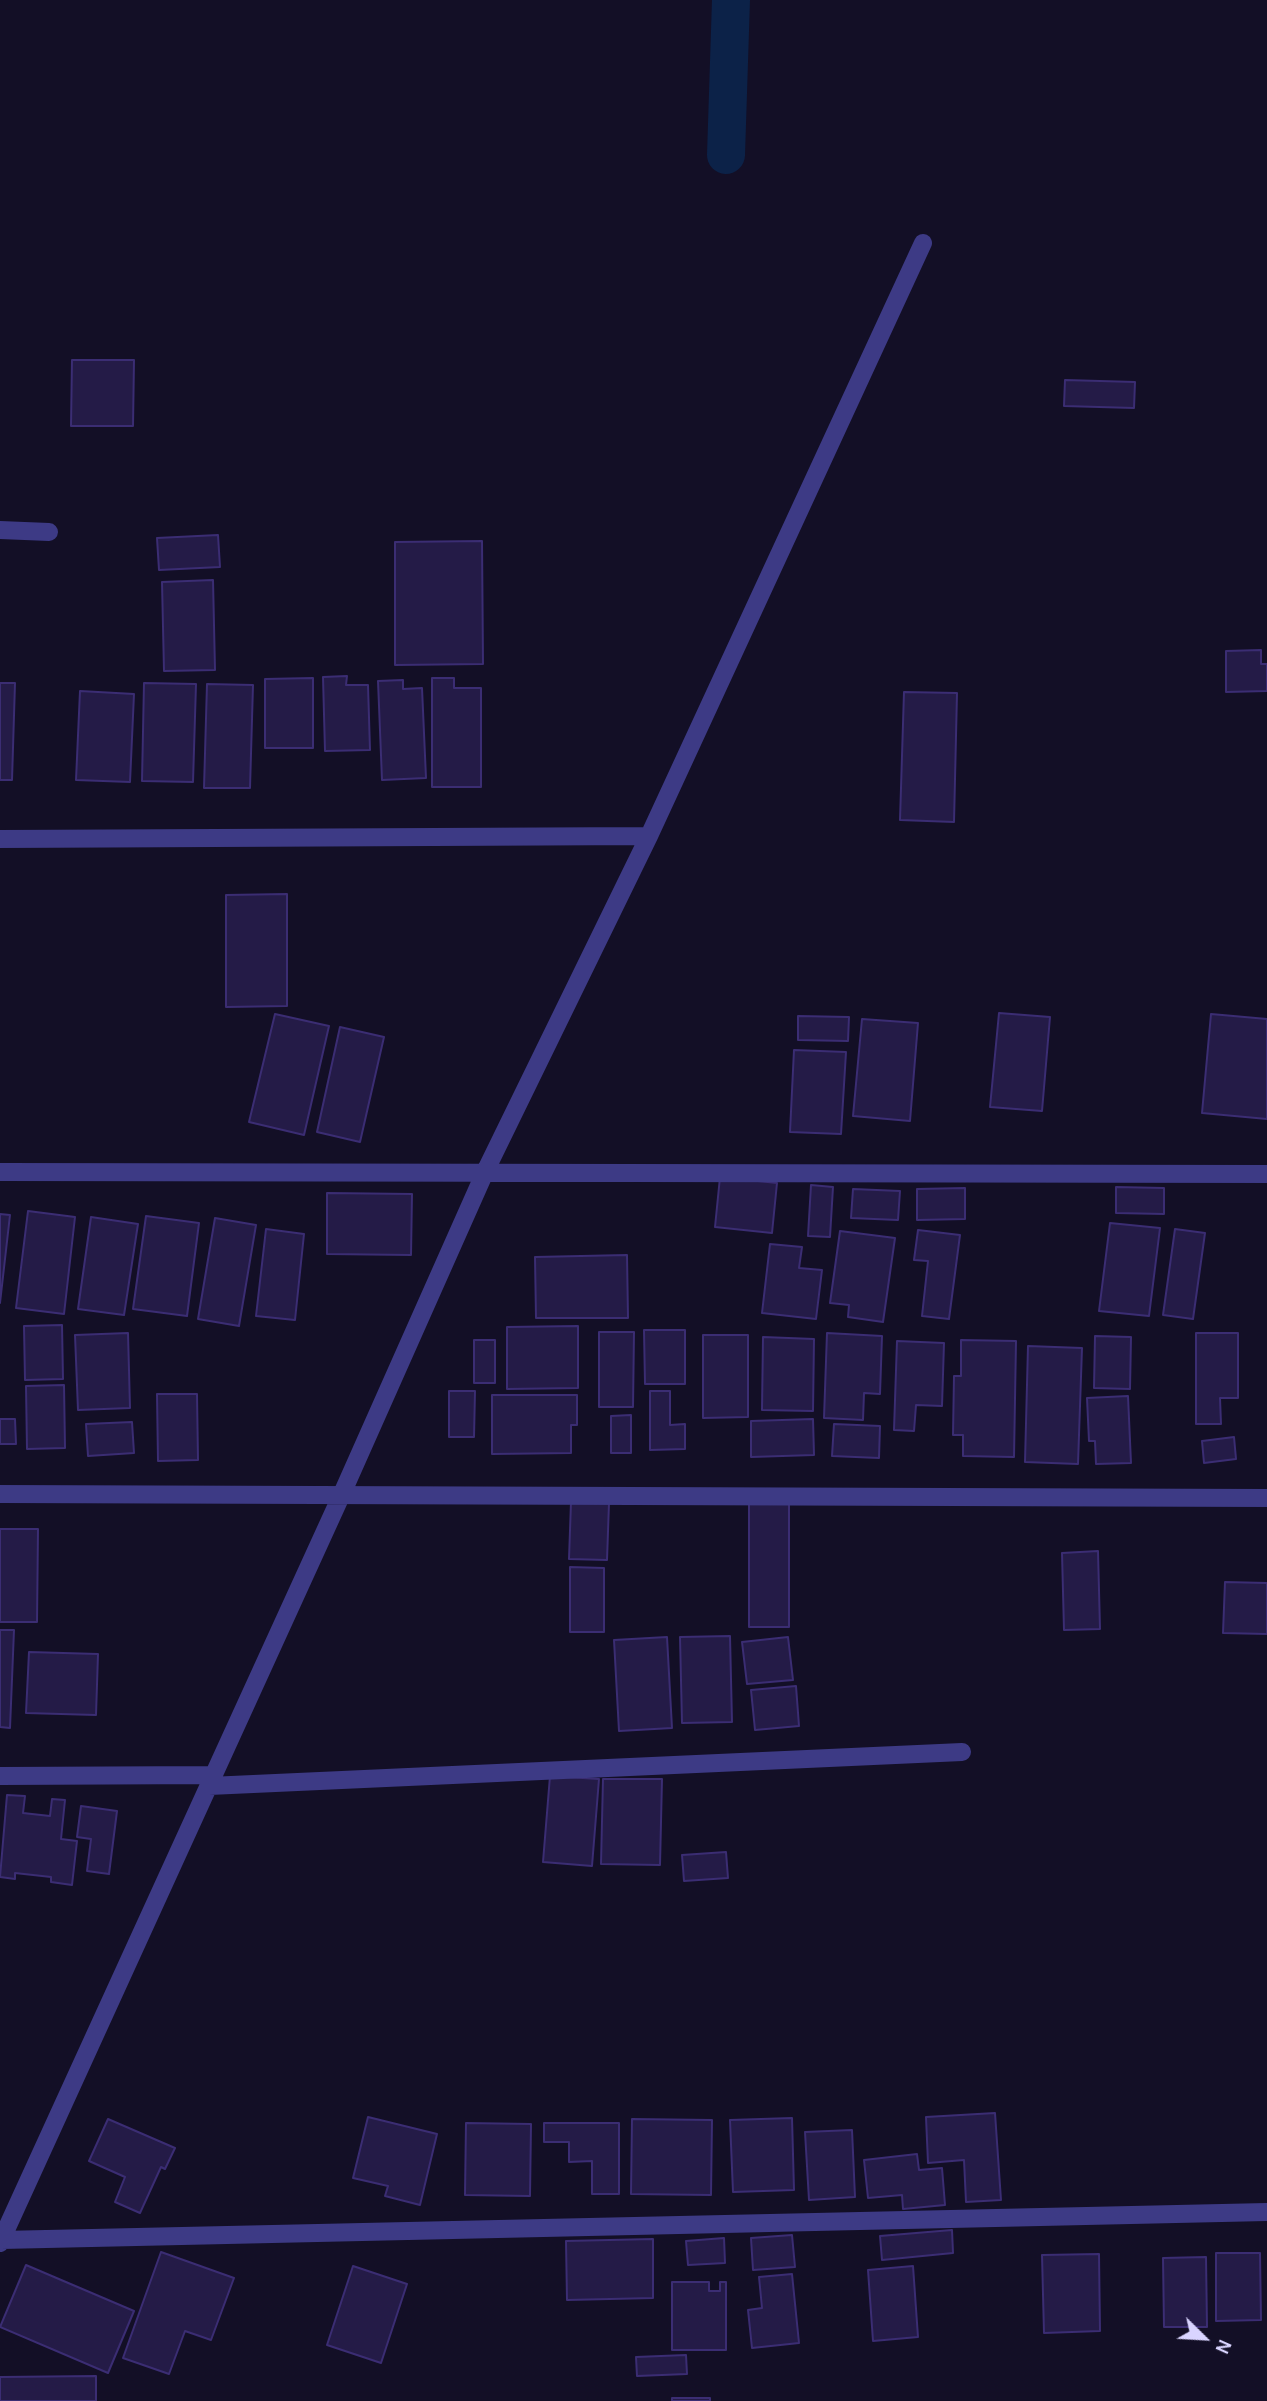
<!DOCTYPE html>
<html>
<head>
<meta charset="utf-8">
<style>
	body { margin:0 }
	#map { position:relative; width:1267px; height:2401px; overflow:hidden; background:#130f26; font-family:Karla,sans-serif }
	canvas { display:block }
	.north { position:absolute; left:1169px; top:2303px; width:70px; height:70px; -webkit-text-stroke:5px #130f26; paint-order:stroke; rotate:114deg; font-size:19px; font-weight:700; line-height:28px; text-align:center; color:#d9d4ff }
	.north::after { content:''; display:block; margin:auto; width:24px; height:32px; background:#d9d4ff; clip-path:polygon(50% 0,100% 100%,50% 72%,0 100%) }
</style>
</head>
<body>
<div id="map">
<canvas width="1267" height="2401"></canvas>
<div class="north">N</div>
</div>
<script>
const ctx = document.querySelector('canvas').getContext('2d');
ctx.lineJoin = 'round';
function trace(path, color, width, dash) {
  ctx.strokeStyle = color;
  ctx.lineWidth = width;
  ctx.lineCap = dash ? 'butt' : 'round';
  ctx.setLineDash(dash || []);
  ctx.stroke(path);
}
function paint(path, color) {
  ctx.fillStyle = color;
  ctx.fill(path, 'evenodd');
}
trace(new Path2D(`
	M726,155L731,0`), '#0c2248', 38);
const building = new Path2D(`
	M72,360H134L133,426H71Z
	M1065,380L1135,382L1134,408L1064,406Z
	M218,535L220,567L159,570L157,538Z
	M482,541L483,664L395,665V542Z
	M213,580L215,670L164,671L162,582Z
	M1261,650V664H1267V691L1226,692V651Z
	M347,676L346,685H368L370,750L325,751L323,677Z
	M313,678V748H265V679Z
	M432,678H454V688H481V787H432Z
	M403,680V689L422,688L426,778L382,780L378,681Z
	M0,683H15L12,780H0Z
	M144,683L196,684L193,782L142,781Z
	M207,684L253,685L250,788H204Z
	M80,691L134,694L130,782L76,780Z
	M904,692L957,693L954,822L900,820Z
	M287,894V1006L226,1007V895Z
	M999,1013L1050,1017L1042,1111L990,1107Z
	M275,1014L329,1026L304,1135L249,1122Z
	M1211,1014L1267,1019V1119L1202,1113Z
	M798,1016L849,1017L848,1041L798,1040Z
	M862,1019L918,1023L910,1121L853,1116Z
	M340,1027L384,1037L360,1142L317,1132Z
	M794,1050L846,1052L841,1134L790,1132Z
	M720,1177L777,1183L772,1233L715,1227Z
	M811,1185L833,1187L830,1237L808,1236Z
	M1116,1187L1164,1188V1214L1116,1213Z
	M965,1188V1219L917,1220V1189Z
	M853,1189L900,1191L898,1220L851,1218Z
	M327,1193L412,1194L411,1255L327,1254Z
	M28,1211L75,1217L64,1314L16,1308Z
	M0,1214L10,1215L0,1303Z
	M146,1216L199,1223L187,1316L133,1309Z
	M91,1217L138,1224L124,1315L78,1309Z
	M215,1218L256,1225L239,1326L198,1319Z
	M1110,1223L1160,1228L1149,1316L1099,1311Z
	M266,1229L304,1234L295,1320L256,1316Z
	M1175,1229L1205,1233L1193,1319L1163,1315Z
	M918,1230L960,1235L949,1319L922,1316L928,1261L914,1260Z
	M840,1231L895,1238L883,1322L848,1317L849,1305L830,1303Z
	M770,1244L802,1247L799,1268L822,1270L816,1319L762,1313Z
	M627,1255L628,1318H536L535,1257Z
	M62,1325L63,1379L25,1380L24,1326Z
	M578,1326V1388L507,1389V1327Z
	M644,1330H685V1384H645Z
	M599,1332H634L633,1407H599Z
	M128,1333L130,1408L78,1410L75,1335Z
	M827,1333L882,1336L880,1394L864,1393L863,1420L824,1418Z
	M1196,1333H1238V1398H1220L1221,1424H1196Z
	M703,1335H748V1417L703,1418Z
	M1095,1336L1131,1337L1130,1389L1094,1388Z
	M763,1337L814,1339L813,1411L762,1410Z
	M474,1340H495V1383H474Z
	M961,1340L1016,1341L1014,1457L963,1456V1435H953L954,1376H961Z
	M897,1341L944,1343L942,1406L916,1405L914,1431L894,1430Z
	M1028,1346L1082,1348L1078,1464L1025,1462Z
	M64,1385L65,1448L27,1449L26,1386Z
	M449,1391H475L474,1437H449Z
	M650,1391H670V1425L685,1424V1449L650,1450Z
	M157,1394H197L198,1460L158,1461Z
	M492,1395H577V1425H571V1453L492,1454Z
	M1128,1396L1131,1463L1096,1464L1095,1441H1089L1087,1398Z
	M631,1415V1453H611V1416Z
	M0,1419H15L16,1444H0Z
	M813,1419L814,1455L751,1457V1421Z
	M132,1422L134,1453L88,1456L86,1424Z
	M834,1424L880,1426L879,1458L832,1456Z
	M1234,1437L1236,1459L1204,1463L1202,1441Z
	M571,1502L609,1503L607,1560L569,1559Z
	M789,1502V1627H749V1503Z
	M0,1529H38L37,1622H0Z
	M1098,1551L1100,1629L1064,1630L1062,1553Z
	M570,1567L604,1568V1632H570Z
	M1225,1582L1267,1583V1634L1223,1633Z
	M0,1630H14L10,1728L0,1727Z
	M730,1636L732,1722L682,1723L680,1637Z
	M667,1637L672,1728L619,1731L614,1640Z
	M788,1637L793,1680L747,1684L742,1642Z
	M29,1652L98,1654L96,1715L26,1713Z
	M796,1686L799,1726L755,1730L751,1690Z
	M550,1776L599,1779L592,1866L543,1862Z
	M603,1779H662L660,1865L601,1864Z
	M7,1795L25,1796L23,1813L50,1816L52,1799L65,1800L61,1839L77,1841L72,1885L51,1882V1877L15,1873V1879L0,1877Z
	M81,1806L117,1811L109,1874L87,1871L91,1839L77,1837Z
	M726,1852L728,1878L684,1881L682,1855Z
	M995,2113L1001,2200L966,2202L964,2160L928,2163L926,2117Z
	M368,2117L437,2134L420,2205L385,2196L388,2186L353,2178Z
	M792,2118L794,2190L733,2192L730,2120Z
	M108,2119L175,2148L165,2169L161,2167L140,2213L115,2202L125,2177L89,2161Z
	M632,2119L712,2120L711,2195L631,2194Z
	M466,2123L531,2124L530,2196L465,2195Z
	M544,2123H619V2194H592V2161L569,2162V2142H544Z
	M852,2130L855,2197L809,2200L805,2132Z
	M917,2154L919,2170L942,2168L945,2205L903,2209L902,2195L868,2198L864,2160Z
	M952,2230L953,2253L882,2260L880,2236Z
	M792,2235L795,2267L753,2270L751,2238Z
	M724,2238L725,2263L688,2265L686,2241Z
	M653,2239V2298L567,2300L566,2241Z
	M161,2252L234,2278L211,2340L185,2331L169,2374L123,2358Z
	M1216,2253H1260L1261,2320L1216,2321Z
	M1099,2254L1100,2331L1044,2333L1042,2255Z
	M1206,2257L1207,2327H1164L1163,2258Z
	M26,2265L134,2311L108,2373L0,2327Z
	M353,2266L407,2284L381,2363L327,2345Z
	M913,2266L918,2337L873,2341L868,2270Z
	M792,2274L799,2343L752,2348L748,2310L762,2308L759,2277Z
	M672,2282H709V2291H720V2282H726V2350H672Z
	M686,2355L687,2374L637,2376L636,2357Z
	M96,2376V2401H0V2377Z
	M672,2398H710V2401H672Z`);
paint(building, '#241b47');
trace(building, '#3b2d73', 2);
trace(new Path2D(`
	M0,530L49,532
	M0,839L649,836
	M0,1172L1267,1174
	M0,1494L1267,1498
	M0,1776L214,1775
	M209,1786L962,1752
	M1,2240L1267,2212
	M0,2243L341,1496L485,1172L649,836L923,243`), '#3d3a85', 18);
</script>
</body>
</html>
